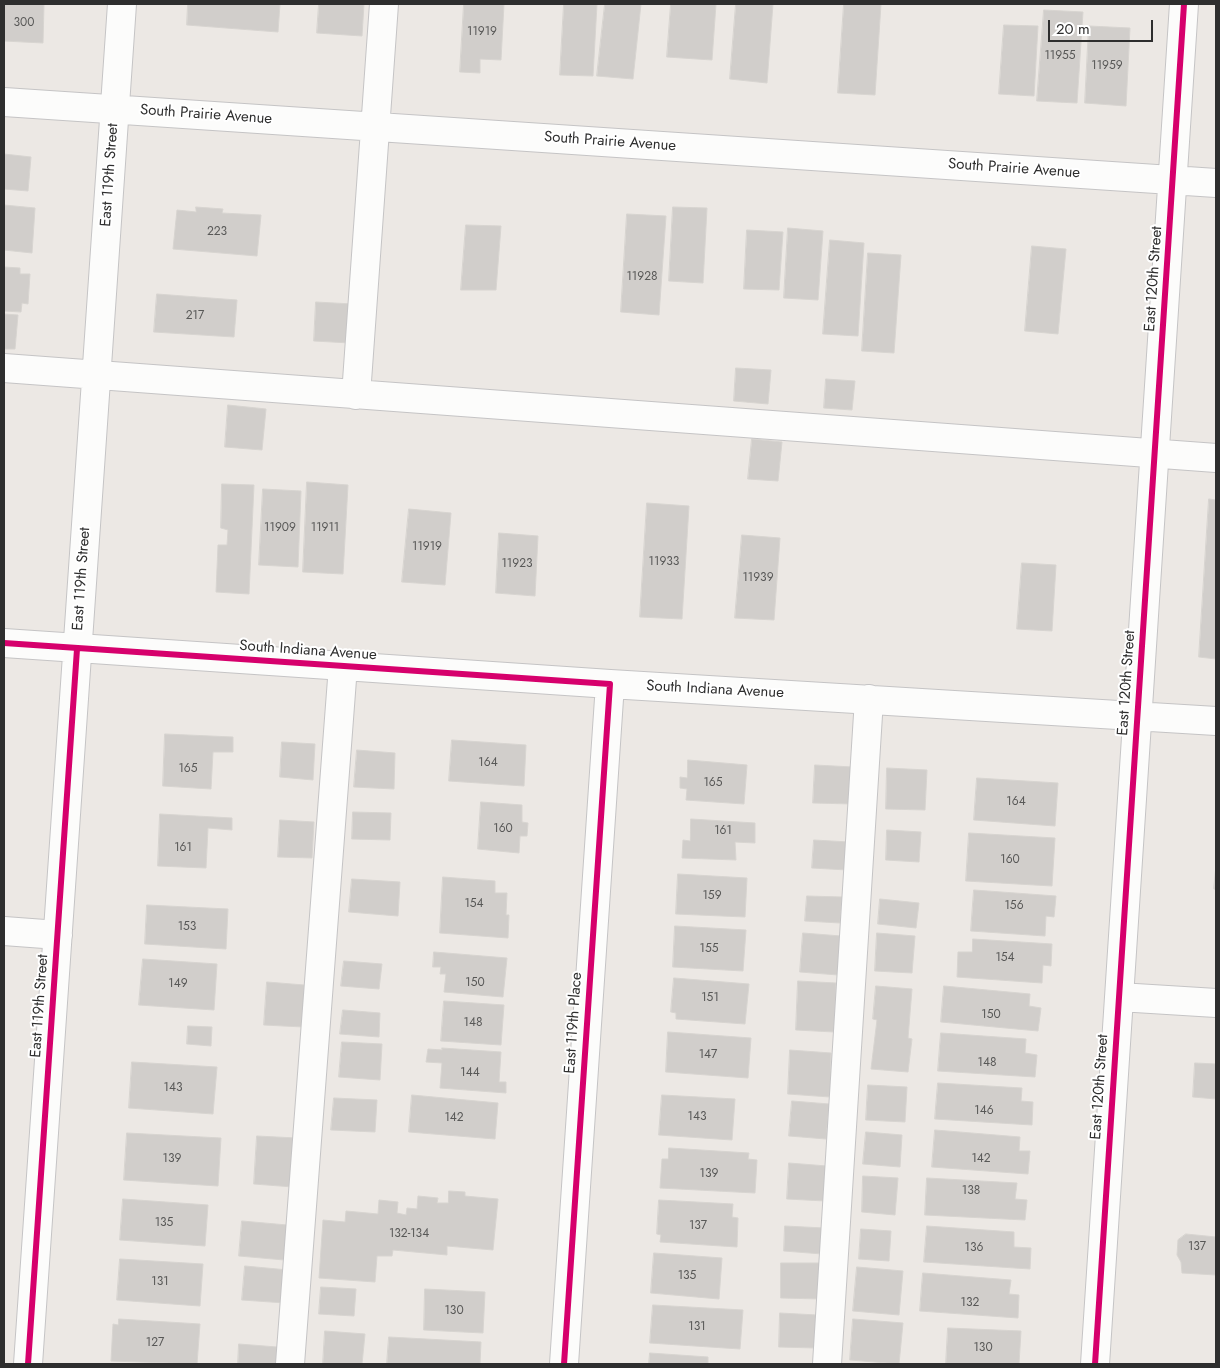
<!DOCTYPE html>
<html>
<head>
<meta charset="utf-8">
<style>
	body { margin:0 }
	#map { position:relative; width:1220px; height:1368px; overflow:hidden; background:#ece8e4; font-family:Jost,sans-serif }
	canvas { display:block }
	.frame { position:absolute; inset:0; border:5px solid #2e2e2e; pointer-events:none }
	.scale { position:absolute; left:1048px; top:20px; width:105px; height:22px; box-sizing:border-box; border:2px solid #2e2e2e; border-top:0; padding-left:6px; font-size:15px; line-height:18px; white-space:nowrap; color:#2e2e2e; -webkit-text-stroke:4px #fff; paint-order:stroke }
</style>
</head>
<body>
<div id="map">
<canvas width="1220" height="1368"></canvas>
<div class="frame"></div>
<div class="scale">20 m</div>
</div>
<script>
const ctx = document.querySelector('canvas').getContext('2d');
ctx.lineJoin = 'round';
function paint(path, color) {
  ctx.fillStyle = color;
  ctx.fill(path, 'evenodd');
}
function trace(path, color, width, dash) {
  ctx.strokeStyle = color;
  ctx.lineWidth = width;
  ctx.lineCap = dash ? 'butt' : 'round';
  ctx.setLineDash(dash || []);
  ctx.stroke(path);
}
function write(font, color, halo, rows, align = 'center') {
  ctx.font = font + ' Jost,sans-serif';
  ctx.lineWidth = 4;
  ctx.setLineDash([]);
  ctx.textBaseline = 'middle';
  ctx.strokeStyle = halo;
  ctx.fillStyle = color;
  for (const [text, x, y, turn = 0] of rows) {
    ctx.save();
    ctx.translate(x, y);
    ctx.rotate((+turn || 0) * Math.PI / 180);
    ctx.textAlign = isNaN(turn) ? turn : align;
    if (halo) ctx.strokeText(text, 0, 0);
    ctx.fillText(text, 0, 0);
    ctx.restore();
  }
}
const building = new Path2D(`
	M4,4H44L43,43L4,41Z
	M188,4H280L278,32L187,25Z
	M319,4H364L362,36L317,33Z
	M464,4H504L501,60L480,59V73L460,72Z
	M564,4H597L593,76L560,75Z
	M605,4H641L633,79L597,76Z
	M671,4H716L712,60L667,57Z
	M736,4H773L767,83L730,79Z
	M844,4H881L875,95L838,93Z
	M1044,10L1083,12L1077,103L1037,101Z
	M1004,25L1038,26L1034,96L999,94Z
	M1089,26L1130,28L1126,106L1085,103Z
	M4,154L31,157L28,191L4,189Z
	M4,205L35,208L32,253L4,250Z
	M196,207L223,209L222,213L261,215L257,256L173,249L177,210L196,212Z
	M673,207L707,208L703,283L669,281Z
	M627,214L666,216L659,315L621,312Z
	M466,225L501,226L496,290H461Z
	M788,228L823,231L818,300L784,298Z
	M747,230L783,232L779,290L744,289Z
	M830,240L864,243L858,336L823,334Z
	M1032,246L1066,249L1058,334L1025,331Z
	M868,253L901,255L894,353L862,351Z
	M4,267L20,268V274H30L28,304L22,303L21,312L4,311Z
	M157,294L237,300L234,337L154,332Z
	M316,302L352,304L350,343L314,341Z
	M4,314L18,315L15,349H4Z
	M736,368L771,370L768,404L734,401Z
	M826,379L855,381L852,410L824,408Z
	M228,405L266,409L262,450L225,447Z
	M752,439L782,442L778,481L748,479Z
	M307,482L348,485L343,574L303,572Z
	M222,484L254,485L249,594L216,592L218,545H227L228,530L221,528Z
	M263,489L301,491L298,567L259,565Z
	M1209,499L1216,500V659L1199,657Z
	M647,503L689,506L682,619L640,617Z
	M409,509L451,513L445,585L402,582Z
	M499,533L538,536L535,596L496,593Z
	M742,535L780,538L774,620L735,618Z
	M1022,563L1056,565L1052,631L1017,629Z
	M165,734L233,737V752H213L211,789L163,786Z
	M452,740L526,745L524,786L449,781Z
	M282,742L315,744L313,780L280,777Z
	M357,750L395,753L394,789L354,787Z
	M688,760L747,765L744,804L686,800L687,789L680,788V777L687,778Z
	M815,765L853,767L852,804L813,803Z
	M887,768L927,770L925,810L886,809Z
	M977,778L1058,783L1055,826L974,820Z
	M481,802L522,805V822L528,823L527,836H520L519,853L478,849Z
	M353,812L391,813L390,840L352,839Z
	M160,814L232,818V830L208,828L206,868L158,866Z
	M691,819L755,823V843L735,842L736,860L682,858L683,840L690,841Z
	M280,820L314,822L312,858L278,857Z
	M887,830L921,832L919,862L886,860Z
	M969,833L1055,838L1052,886L966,881Z
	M814,840L849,842L847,870L812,868Z
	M1216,866V890L1214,889Z
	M678,874L747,878L745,917L676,914Z
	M443,877L495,881V893H507L506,915H509L508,938L440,933Z
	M352,879L400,882L398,916L349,912Z
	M974,890L1056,896L1054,917L1046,916L1045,936L971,931Z
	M807,896L842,897L840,923L805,921Z
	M880,899L919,903L916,928L878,924Z
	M147,905L228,909L226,949L145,944Z
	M675,926L746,930L743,971L673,967Z
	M803,933L841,936L838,975L800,972Z
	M877,933L915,936L912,973L875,971Z
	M973,939L1052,944L1051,966L1043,965L1042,983L957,977L958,952H972Z
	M434,952L507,958L503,997L444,992L446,974H440L441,967H433Z
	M143,959L217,964L214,1010L139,1005Z
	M344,961L382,964L379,989L341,986Z
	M674,978L749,984L745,1024L676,1019V1013L671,1012Z
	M798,981L836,983L834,1032L796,1030Z
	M267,982L304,985L303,1027L264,1025Z
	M876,986L912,989L908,1038L912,1039L908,1072L871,1069L877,1020L873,1019Z
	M944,986L1030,994L1029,1006L1041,1008L1038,1031L941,1022Z
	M444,1001L504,1005L501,1045L441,1041Z
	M343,1010L380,1013L379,1037L340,1034Z
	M188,1026L212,1027L211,1046L187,1044Z
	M668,1032L751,1038L748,1078L666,1072Z
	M941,1033L1026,1039L1025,1053L1037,1055L1035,1077L938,1071Z
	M342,1042L382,1044L380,1080L339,1077Z
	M442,1048L501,1052L499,1082H506V1093L440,1088L442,1063L426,1062L428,1049L442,1050Z
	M790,1050L831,1053L830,1097L788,1094Z
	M132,1062L217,1067L213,1114L129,1108Z
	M1195,1063L1216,1064V1099L1193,1097Z
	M938,1083L1022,1088L1021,1101L1033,1102L1032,1125L935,1119Z
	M868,1085L907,1087L905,1122L866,1120Z
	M412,1095L498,1103L495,1139L409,1132Z
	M662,1095L735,1099L732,1140L659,1135Z
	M334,1098L377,1100L375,1132L331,1130Z
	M792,1101L829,1104L826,1139L789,1136Z
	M935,1130L1020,1137L1019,1151H1030L1028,1174L932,1167Z
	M866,1132L902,1135L900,1167L863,1164Z
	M127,1133L221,1138L218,1186L124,1180Z
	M257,1136L296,1138L293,1187L254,1184Z
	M669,1148L749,1153L748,1159L757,1160L755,1193L660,1188L662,1159H668Z
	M789,1163L827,1166L825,1201L787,1199Z
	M863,1176L898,1178L895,1215L862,1212Z
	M927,1178L1017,1183L1015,1199L1027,1200L1025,1220L925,1215Z
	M449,1191L465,1192V1196L498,1199L493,1250L447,1246V1255L393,1250L392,1256H377L375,1282L319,1278L323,1220L345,1222L346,1211L378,1214L379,1200L398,1202L397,1213L406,1215L407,1208L417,1209L418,1196L438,1198L437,1203H448Z
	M123,1199L208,1205L205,1246L120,1240Z
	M659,1200L733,1204L732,1217L738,1218L737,1247L660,1242L661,1235L657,1234Z
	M242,1221L287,1225L284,1260L239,1256Z
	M785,1226L824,1228L822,1254L784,1251Z
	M927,1226L1014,1232V1247L1031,1248L1030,1269L924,1262Z
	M861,1229L891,1231L889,1261L859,1259Z
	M1186,1234L1216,1237V1275L1182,1273L1181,1262L1177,1255L1178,1240Z
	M654,1253L722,1258L719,1299L651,1293Z
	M120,1259L203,1264L200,1306L117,1300Z
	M781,1263H820V1299L781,1298Z
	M245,1266L288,1270L285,1303L242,1300Z
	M857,1267L903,1271L899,1315L853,1311Z
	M923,1273L1011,1280L1009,1294L1019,1295L1018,1318L920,1311Z
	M321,1287L356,1289L354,1316L319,1314Z
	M425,1289L485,1292L483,1333L424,1330Z
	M653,1305L743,1310L740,1349L650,1343Z
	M780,1313L817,1315L815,1348L779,1347Z
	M119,1319L200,1324L197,1364L111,1361L113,1324L118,1325Z
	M853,1319L903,1323L899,1364L850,1360Z
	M948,1328L1021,1331L1019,1364H946Z
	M325,1331L365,1334L362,1364H323Z
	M389,1337L481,1342L480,1364H387Z
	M239,1344L277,1347L276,1364H238Z
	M650,1353L708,1357V1364H649Z`);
paint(building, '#d1cecb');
trace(building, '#d7d4d0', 1);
const minor = new Path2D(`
	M4,102L1216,183
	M4,368L1216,458
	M356,395L384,4
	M4,643L610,684L1216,721
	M4,931L58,935
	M1119,997L1216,1003
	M28,1364L122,4
	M290,1364L343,666
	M564,1364L610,684
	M827,1364L869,699
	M1095,1364L1184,4`);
trace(minor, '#c5c4c5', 30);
trace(minor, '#fcfcfb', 28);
trace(new Path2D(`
	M4,643L610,684L564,1364
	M28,1364L77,649
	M1095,1364L1184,4`), '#d6006c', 6);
write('12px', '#585857', null, [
	["300",24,23],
	["11919",482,32],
	["11955",1060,56],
	["11959",1107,66],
	["223",217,232],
	["11928",642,277],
	["217",195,316],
	["11909",280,528],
	["11911",325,528],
	["11919",427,547],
	["11933",664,562],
	["11923",517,564],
	["11939",758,578],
	["164",488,763],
	["165",188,769],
	["165",713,783],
	["164",1016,802],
	["160",503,829],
	["161",723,831],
	["161",183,848],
	["160",1010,860],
	["159",712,896],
	["154",474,904],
	["156",1014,906],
	["153",187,927],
	["155",709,949],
	["154",1005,958],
	["150",475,983],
	["149",178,984],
	["151",710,998],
	["150",991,1015],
	["148",473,1023],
	["147",708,1055],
	["148",987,1063],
	["144",470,1073],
	["143",173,1088],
	["146",984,1111],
	["143",697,1117],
	["142",454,1118],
	["139",172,1159],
	["142",981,1159],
	["139",709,1174],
	["138",971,1191],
	["135",164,1223],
	["137",698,1226],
	["132-134",409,1234],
	["137",1197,1247],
	["136",974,1248],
	["135",687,1276],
	["131",160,1282],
	["132",970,1303],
	["130",454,1311],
	["131",697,1327],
	["127",155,1343],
	["130",983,1348]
]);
write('15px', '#2e2e2e', '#fff', [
	["South Prairie Avenue",206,115,4],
	["South Prairie Avenue",610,142,4],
	["South Prairie Avenue",1014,169,4],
	["East 119th Street",110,175,-86],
	["East 120th Street",1154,279,-86],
	["East 119th Street",82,579,-86],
	["South Indiana Avenue",308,651,4],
	["East 120th Street",1127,683,-86],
	["South Indiana Avenue",715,690,3],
	["East 119th Street",40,1006,-86],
	["East 119th Place",574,1023,-86],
	["East 120th Street",1100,1087,-86]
]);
</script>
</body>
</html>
